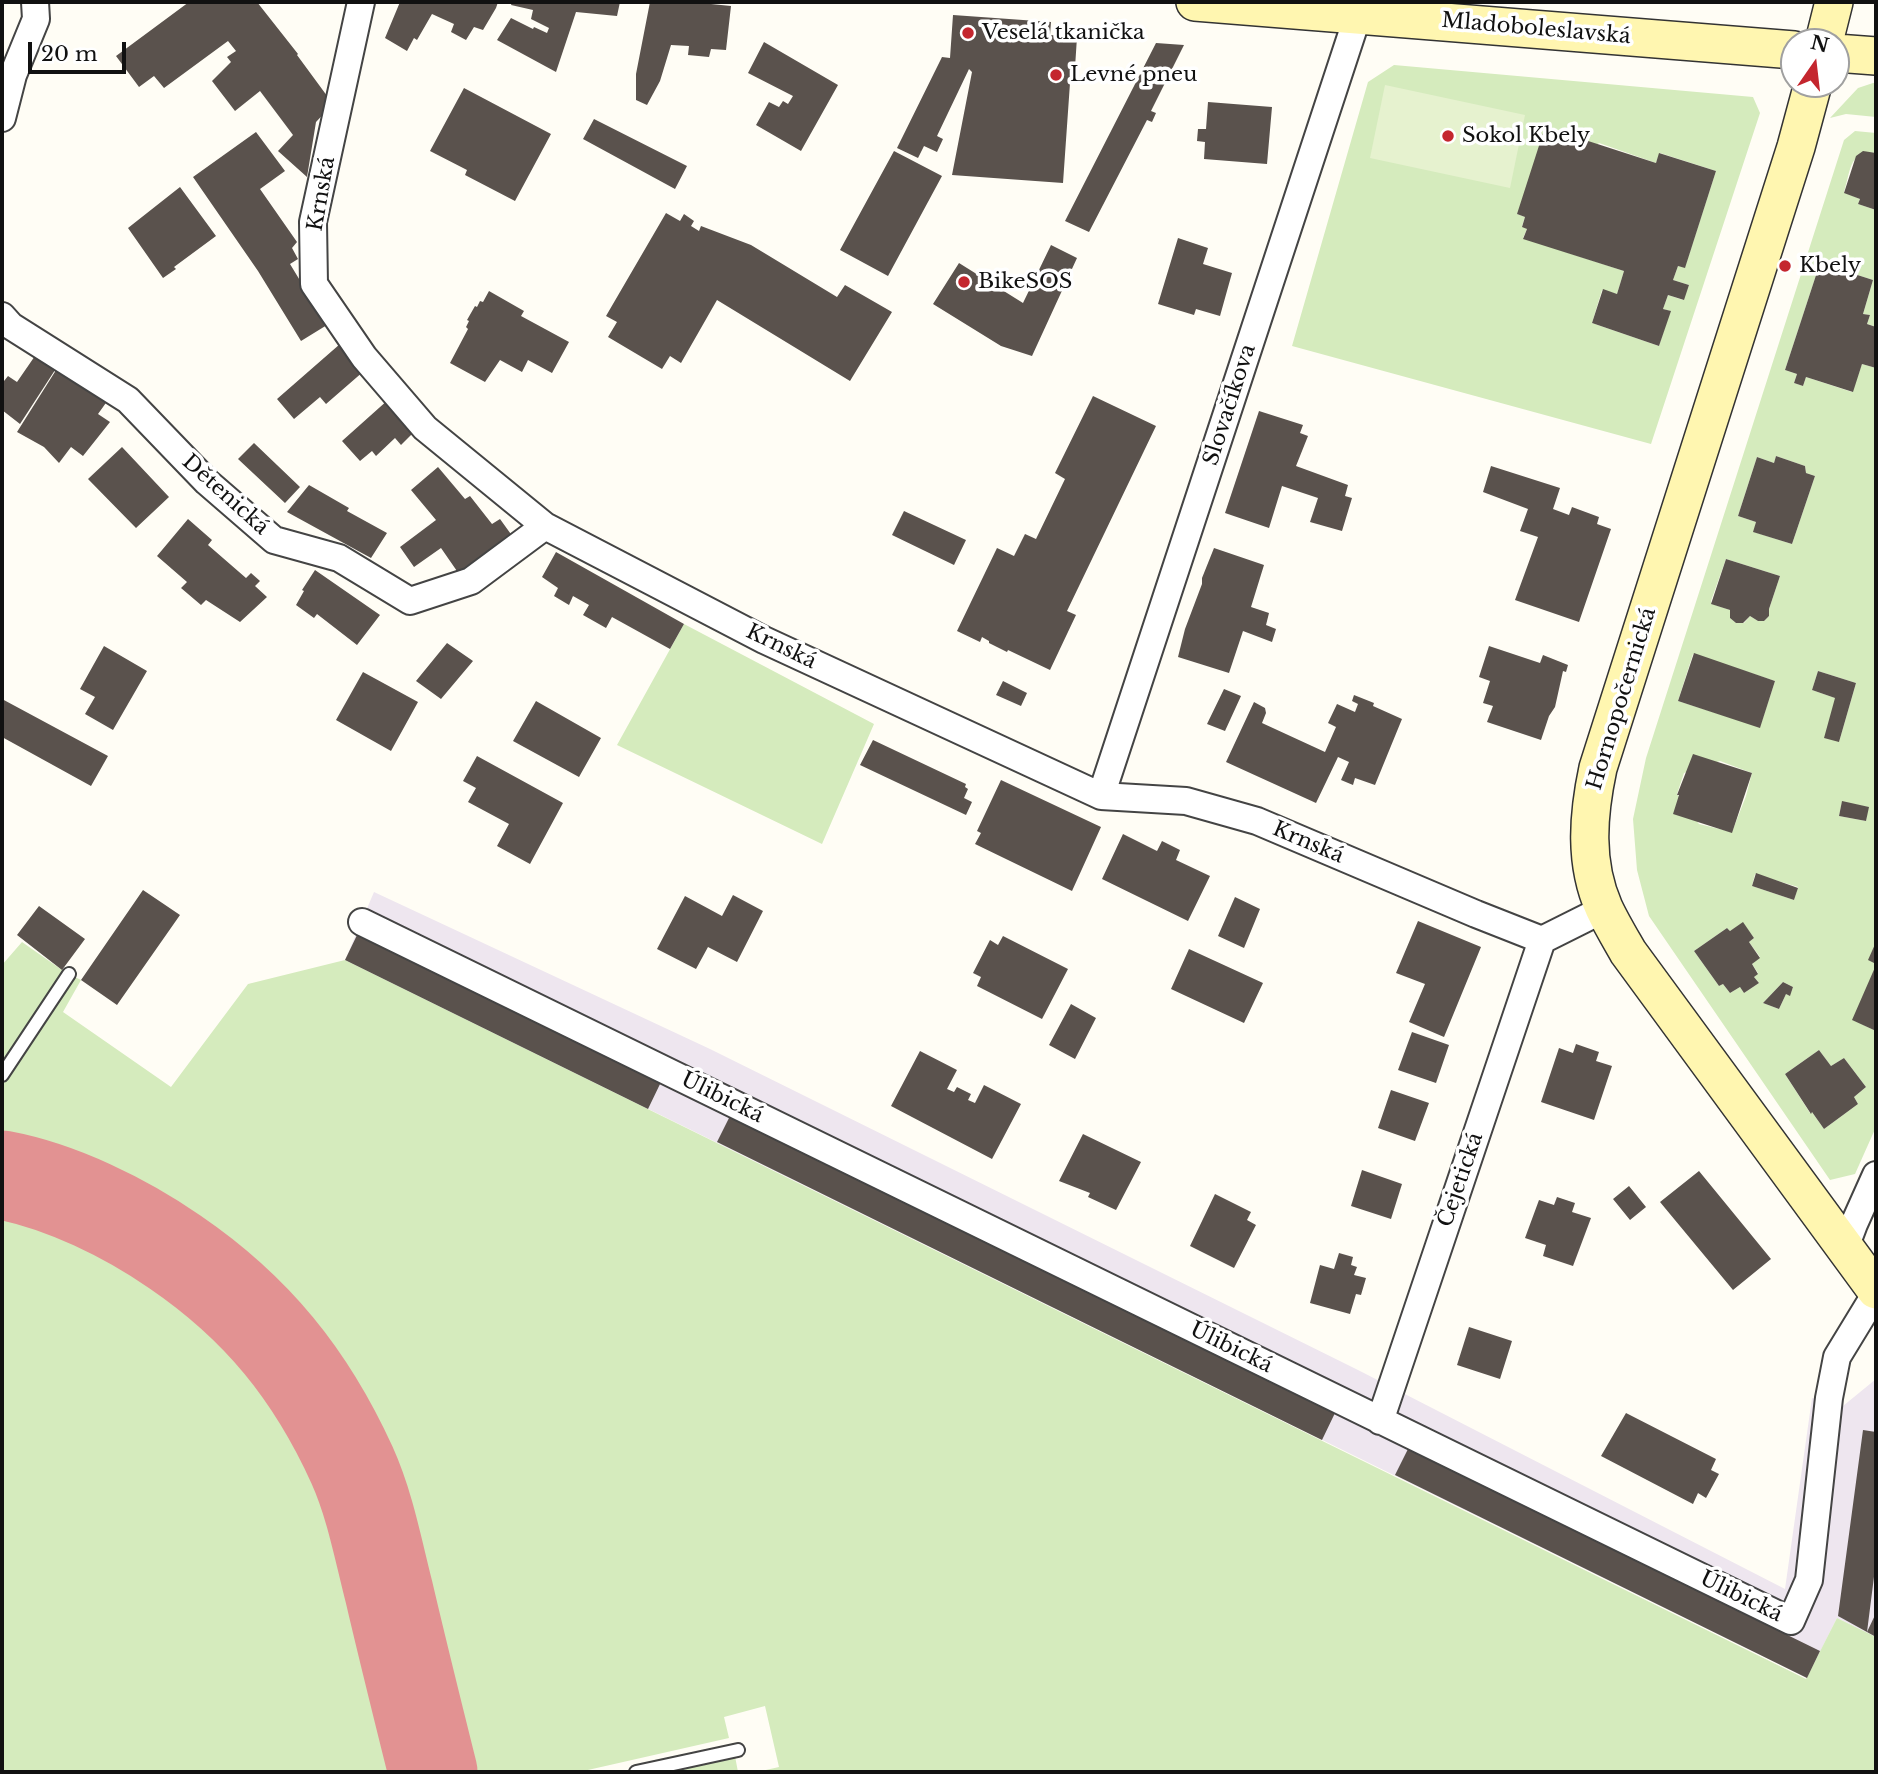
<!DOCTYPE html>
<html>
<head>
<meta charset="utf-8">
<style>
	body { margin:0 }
	#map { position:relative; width:1878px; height:1774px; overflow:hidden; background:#fffdf5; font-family:"Libre Baskerville",serif }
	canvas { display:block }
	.frame { position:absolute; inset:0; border:4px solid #111; pointer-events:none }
	.north { position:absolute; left:1780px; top:28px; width:70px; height:70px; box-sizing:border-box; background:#fff; border:2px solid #a0a0a0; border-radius:50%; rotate:14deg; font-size:19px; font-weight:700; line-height:28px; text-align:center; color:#111 }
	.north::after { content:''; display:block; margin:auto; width:24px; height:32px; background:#c4262e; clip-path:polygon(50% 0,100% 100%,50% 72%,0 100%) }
	.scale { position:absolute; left:28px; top:42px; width:98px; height:32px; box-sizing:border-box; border:4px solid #111; border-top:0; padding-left:9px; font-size:21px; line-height:24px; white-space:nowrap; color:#111; -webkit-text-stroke:5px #fff; paint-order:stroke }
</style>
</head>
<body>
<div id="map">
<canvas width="1878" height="1774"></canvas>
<div class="frame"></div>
<div class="north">N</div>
<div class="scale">20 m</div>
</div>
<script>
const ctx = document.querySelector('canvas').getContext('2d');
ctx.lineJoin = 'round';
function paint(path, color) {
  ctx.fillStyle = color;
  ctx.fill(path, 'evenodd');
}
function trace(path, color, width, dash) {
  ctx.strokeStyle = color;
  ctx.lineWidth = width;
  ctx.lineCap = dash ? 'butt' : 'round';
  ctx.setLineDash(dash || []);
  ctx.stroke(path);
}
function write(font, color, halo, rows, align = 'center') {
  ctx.font = font + ' "Libre Baskerville",serif';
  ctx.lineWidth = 7;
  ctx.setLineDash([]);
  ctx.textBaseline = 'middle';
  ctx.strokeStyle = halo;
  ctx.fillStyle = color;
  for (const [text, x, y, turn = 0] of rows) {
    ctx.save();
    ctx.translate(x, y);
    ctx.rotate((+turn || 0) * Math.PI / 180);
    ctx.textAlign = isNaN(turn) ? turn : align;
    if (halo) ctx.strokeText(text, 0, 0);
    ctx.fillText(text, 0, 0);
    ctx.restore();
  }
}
paint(new Path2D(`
	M374,892L710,1049L1358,1370L1785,1589L1812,1398L1843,1406L1876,1379V1637L1837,1618L1807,1678L345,960Z`), '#eee6ef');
paint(new Path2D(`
	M1394,65L1753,97L1760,113L1651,444L1292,346L1368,82ZM1599,143L1656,163L1660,153L1716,171L1685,267L1678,266L1673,280L1689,285L1683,300L1668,295L1663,309L1670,311L1659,346L1592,323L1602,290L1617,294L1624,271L1523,238L1527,229L1522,226L1525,217L1517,214Z
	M1873,83H1876V117L1846,114L1830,118L1858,88Z
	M1855,131L1876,133V153C1849,150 1851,170 1844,192L1860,199L1858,204L1876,210V327L1867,324L1870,315L1863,314L1873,280L1820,263L1785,370L1797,374L1794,383L1803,386L1806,377L1852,392L1862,364L1876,368V944L1874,965L1876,966L1853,1020L1876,1031V1127L1855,1174L1830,1180L1649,916L1637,870L1633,819L1646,758L1844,140ZM1776,456L1805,466L1806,473L1815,476L1792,544L1754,532L1756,522L1738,516L1757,457L1774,463ZM1726,559L1780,576L1769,609V616L1764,621H1758L1750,616L1744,623H1736L1730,618V610L1712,604L1711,601ZM1693,654L1775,681L1760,727L1678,701ZM1818,671L1856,683L1839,742L1835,698L1812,690ZM1720,761L1752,773L1746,796L1732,832L1699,824L1677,794L1684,773ZM1842,802L1868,807L1866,821L1839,816ZM1755,874L1798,887L1794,900L1752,886ZM1743,923L1754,938L1749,942L1760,957L1752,964L1758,973L1754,977L1759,983L1744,993L1740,987L1730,993L1723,984L1719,986L1694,951L1727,928L1730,931ZM1783,982L1793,987L1790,995L1786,994L1779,1009L1763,1003ZM1819,1050L1831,1066L1844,1058L1866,1087L1854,1097L1858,1104L1824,1129L1812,1112L1810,1113L1785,1074Z
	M684,624L874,724L822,844L617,745Z
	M22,942L62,970L58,980L2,1064V965Z
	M345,960L1806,1679L1837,1618L1876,1637V1772H757L779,1767L765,1706L724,1717L729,1738L579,1772H467C451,1711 436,1649 421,1587C409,1541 400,1494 381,1450C355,1393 307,1320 262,1276C237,1252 206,1232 177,1214C125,1180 63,1152 2,1142V1086L75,977L81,980L63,1012L171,1087L248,984Z
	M2,1219L76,1241L139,1275L199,1319L250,1373L300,1441L333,1511L396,1772H2Z
	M734,1751L738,1772H652Z`), '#d5ebbd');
paint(new Path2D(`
	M1385,85L1525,115L1510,188L1370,158Z`), '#e6f2cf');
trace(new Path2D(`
	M2,1175C61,1186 126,1218 175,1252C257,1308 311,1375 352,1465C370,1505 378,1549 389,1592C403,1652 418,1712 433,1772`), '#e29292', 89);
paint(new Path2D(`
	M189,2H257L298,54L297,55L333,104L316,122L307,177L278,151L293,135L260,91L235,111L212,81L231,62L227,57L236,51L228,41L164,88L154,76L139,87L116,56Z
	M400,2H498L496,8L483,30L474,27L466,40L451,32L454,24L432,14L417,40L414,38L407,51L385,38Z
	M512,2H620L617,16L576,12L556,72L497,40L511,18L533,29L534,27L547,33L549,28L531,19L533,10L511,5Z
	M650,2H691L731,6L726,50L711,49L709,57L688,55L689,46L671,45L660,81L647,105L636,100V74Z
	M953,15L1051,22L1050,35L1077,37L1074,83H1070L1063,183L952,175L972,72L969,69L937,136L943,139L937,152L924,146L918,158L897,148L942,57L950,58Z
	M764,42L838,85L801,151L756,125L769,102L779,107L783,101L788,104L793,96L748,73Z
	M1156,43L1184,45L1151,111L1156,113L1152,122L1147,120L1089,232L1065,221Z
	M464,88L551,134L515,201L465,175L467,170L430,151Z
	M1208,102L1272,107L1267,164L1204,159L1205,142L1197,141L1198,129H1206Z
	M594,119L687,166L675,189L583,139Z
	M1545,127L1656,163L1659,153L1716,171L1685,268L1678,266L1673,280L1689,285L1684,300L1668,295L1663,309L1671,311L1659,346L1592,323L1603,289L1617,294L1624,271L1523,239L1527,229L1522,227L1525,217L1517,214Z
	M256,132L285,171L260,189L297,242L292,248L298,259L290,264L327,325L301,341L258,271L193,177Z
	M894,151L942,176L888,276L840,250Z
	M1863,151L1876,153V210L1858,204L1860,199L1844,193L1856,156Z
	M180,187L216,236L174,267L176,269L163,278L128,228Z
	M666,213L680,221L684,214L694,221L691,226L699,231L701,226L751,245L837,297L845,285L892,312L850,381L717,300L681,363L670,356L662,369L608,337L617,322L606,316Z
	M1178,238L1208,248L1203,264L1232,273L1220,316L1196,309L1194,315L1158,304Z
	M1051,245L1077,258L1032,356L1001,346L933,304L959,263L1023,303Z
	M1820,263L1873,280L1863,314L1870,315L1867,324L1876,327V368L1862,364L1853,392L1806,377L1803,386L1794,383L1797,374L1785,370Z
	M489,291L524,311L521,316L569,342L552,373L528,360L522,372L500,360L485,382L450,363L468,329L466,327L469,321L467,320L475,306L477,307L480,301L483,302Z
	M340,344L364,371L326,404L320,397L294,419L277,399Z
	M37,353L57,367L20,424L2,410V379L4,381L8,376L17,382Z
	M58,367L108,400L98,414L110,422L83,456L71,447L59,463L44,447L17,432Z
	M1093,396L1156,426L1067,611L1076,615L1050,670L1008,650L1007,652L989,643V641L982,637L980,642L957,631L997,548L1014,556L1025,534L1036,539L1065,479L1055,473Z
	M389,399L417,429L401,445L395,438L376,456L372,451L360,461L342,441Z
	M1259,411L1303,425L1300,433L1308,436L1296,466L1348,485L1345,496L1352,498L1342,531L1310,522L1318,498L1282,486L1269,528L1225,513Z
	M254,443L300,487L285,503L238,459Z
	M122,447L169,497L136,528L88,479Z
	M1776,456L1805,466L1806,473L1815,476L1792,544L1753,532L1756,522L1738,516L1757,457L1774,463Z
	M1491,466L1560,488L1553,509L1569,515L1572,507L1599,517L1597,524L1611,529L1579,622L1515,600L1538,537L1520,531L1528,509L1483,492Z
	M438,467L465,499L470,496L492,524L500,519L513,537L459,574L441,548L414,567L400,547L436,520L411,490Z
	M309,485L349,508L347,511L387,533L371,558L287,512Z
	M904,511L966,540L954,565L892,535Z
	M188,519L212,540L208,545L246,578L251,573L260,581L255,586L267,597L240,622L206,600L201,605L181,588L187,582L157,556Z
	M1214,548L1264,565L1251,607L1269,613L1266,625L1276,629L1272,642L1243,631L1229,673L1178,657L1185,629L1202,584V578Z
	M556,552L684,624L670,649L612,617L606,628L583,615L589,605L573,596L569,605L554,596L558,588L542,577Z
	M1726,559L1780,576L1769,609V616L1764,621H1758L1750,616L1743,623H1736L1730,618V610L1711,604Z
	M315,570L380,615L357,645L317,614L314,618L296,605L304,591L302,590Z
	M447,643L473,661L441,699L416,681Z
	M104,646L147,671L113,730L85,714L95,697L80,689Z
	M1489,646L1540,663L1543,655L1568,665L1566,672L1563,671L1555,707L1549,716L1541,740L1487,722L1493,706L1483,703L1490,681L1479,677Z
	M1694,653L1775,681L1760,728L1678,701Z
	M1818,671L1856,683L1839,742L1824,738L1835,698L1812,690Z
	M363,672L418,702L391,751L336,720Z
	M1003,681L1027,693L1021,706L996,695Z
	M1224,689L1241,696L1225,731L1207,724Z
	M1354,695L1374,703L1373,706L1402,719L1375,785L1355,778L1353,785L1341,780L1349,762L1338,757L1316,803L1226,762L1254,702L1265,708L1266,713L1262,723L1325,752L1336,727L1328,723L1337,704L1355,712L1358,704L1352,701Z
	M2,699L108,756L91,786L2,737Z
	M536,701L601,738L579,777L513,741Z
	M873,740L966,784L965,787L968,789L964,798L972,802L966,815L860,765Z
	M1693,754L1752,773L1732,833L1673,814L1679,795H1677Z
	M477,756L563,803L530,864L497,846L509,824L468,802L476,788L463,781Z
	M1001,780L1101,827L1072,891L975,844L981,833L977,831Z
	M1842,801L1869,807L1866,821L1839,816Z
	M1123,834L1157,851L1162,841L1180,850L1176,860L1210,876L1188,921L1102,879Z
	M1756,873L1798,888L1794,900L1752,886Z
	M143,890L180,915L117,1005L81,980Z
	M733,895L763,911L737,962L708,947L696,969L657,949L685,896L722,916Z
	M1235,897L1260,909L1244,948L1218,936Z
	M39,906L85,939L62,970L17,935Z
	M1418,921L1481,947L1444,1037L1409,1022L1425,984L1396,973Z
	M1743,922L1754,938L1749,942L1760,958L1752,964L1758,974L1754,977L1759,983L1744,993L1740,987L1730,993L1723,984L1719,986L1694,951L1727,928L1730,931Z
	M358,933L661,1082L648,1109L345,960Z
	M1003,936L1068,969L1042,1019L977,986L981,977L973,973L990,940L998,945Z
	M1876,942V964L1868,960Z
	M1189,949L1263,983L1244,1023L1171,989Z
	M1876,965V1031L1852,1020Z
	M1783,982L1793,987L1790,996L1786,994L1779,1009L1763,1003Z
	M1071,1004L1096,1018L1075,1059L1049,1045Z
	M1412,1032L1449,1045L1436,1083L1398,1070Z
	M1576,1044L1599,1052L1596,1061L1612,1066L1594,1120L1541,1102L1559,1048L1573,1053Z
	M1819,1050L1831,1066L1844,1058L1866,1087L1854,1097L1858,1104L1824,1129L1812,1112L1811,1114L1785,1074Z
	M920,1051L957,1070L947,1089L954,1092L957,1087L971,1094L968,1100L975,1103L984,1085L1021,1104L992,1159L891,1106Z
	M1391,1090L1429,1103L1415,1141L1378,1128Z
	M730,1116L1335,1413L1322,1440L717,1142Z
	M1083,1134L1141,1162L1116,1210L1088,1197L1090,1193L1059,1181Z
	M1362,1170L1402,1184L1391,1219L1351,1206Z
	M1699,1171L1771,1259L1733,1290L1660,1202Z
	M1629,1186L1646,1207L1630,1220L1613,1199Z
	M1215,1194L1251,1212L1247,1220L1256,1225L1234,1268L1190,1246Z
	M1557,1197L1575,1203L1572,1212L1591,1218L1573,1266L1543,1256L1546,1245L1525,1238L1539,1200L1554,1205Z
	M1339,1253L1353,1257L1351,1265L1357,1267L1354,1275L1366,1278L1361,1295L1356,1294L1350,1314L1310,1303L1320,1265L1334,1269Z
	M1469,1327L1512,1341L1500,1379L1457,1365Z
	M1626,1413L1716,1459L1711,1470L1719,1474L1706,1498L1698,1493L1693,1504L1601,1456Z
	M1863,1430L1876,1432V1561L1867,1632L1838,1616Z
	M1408,1449L1820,1651L1807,1678L1395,1475Z
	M1876,1613V1637L1867,1632Z`), '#5a524d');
const lane = new Path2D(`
	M2,1075L69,974
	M636,1772L738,1750`);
const street = new Path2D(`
	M361,2L313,222L314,284L364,357L425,428L545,526L764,640L1101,796L1186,801L1257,821L1476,914L1542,940L1604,909
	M2,118L13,75L36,19L35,2
	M2,316L11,326L128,400L207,482L274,540L339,558L410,601L471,581L545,526
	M1101,796L1358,15
	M362,922L1791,1621L1809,1580L1829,1398L1837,1357L1876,1293
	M1845,1248L1854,1224L1876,1175
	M1380,1421L1542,940`);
const secondary = new Path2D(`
	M1195,2L1794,50
	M1824,42L1834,2
	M1836,53L1876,56
	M1813,84L1796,147L1598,768C1588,815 1584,863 1604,908C1611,923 1620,938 1628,952L1876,1290`);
trace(lane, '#444', 16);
trace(street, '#444', 30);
trace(secondary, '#333', 40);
trace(lane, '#fff', 12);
trace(street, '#fff', 26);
trace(secondary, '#fff6b0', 37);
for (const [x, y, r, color] of [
	[968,33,7,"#c4262e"],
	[1056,75,7,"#c4262e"],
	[1448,136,7,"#c4262e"],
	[1785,266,7,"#c4262e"],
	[964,282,7,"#c4262e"]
]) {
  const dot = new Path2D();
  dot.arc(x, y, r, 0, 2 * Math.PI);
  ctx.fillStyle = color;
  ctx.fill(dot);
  trace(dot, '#fff', 2.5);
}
write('21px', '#111', '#fff', [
	["Mladoboleslavská",1536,29,5],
	["Krnská",322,194,-80],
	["Slovačíkova",1230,405,-72],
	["Dětenická",225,495,42],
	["Krnská",781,647,26],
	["Hornopočernická",1622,699,-73],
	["Krnská",1308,843,23],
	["Úlibická",722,1098,26],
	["Čejetická",1461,1180,-71],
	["Úlibická",1231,1348,26],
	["Úlibická",1741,1597,26]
]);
write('21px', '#111', '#fff', [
	["Veselá tkanička",982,33],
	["Levné pneu",1070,75],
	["Sokol Kbely",1462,136],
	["Kbely",1799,266],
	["BikeSOS",978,282]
], 'left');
</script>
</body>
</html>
